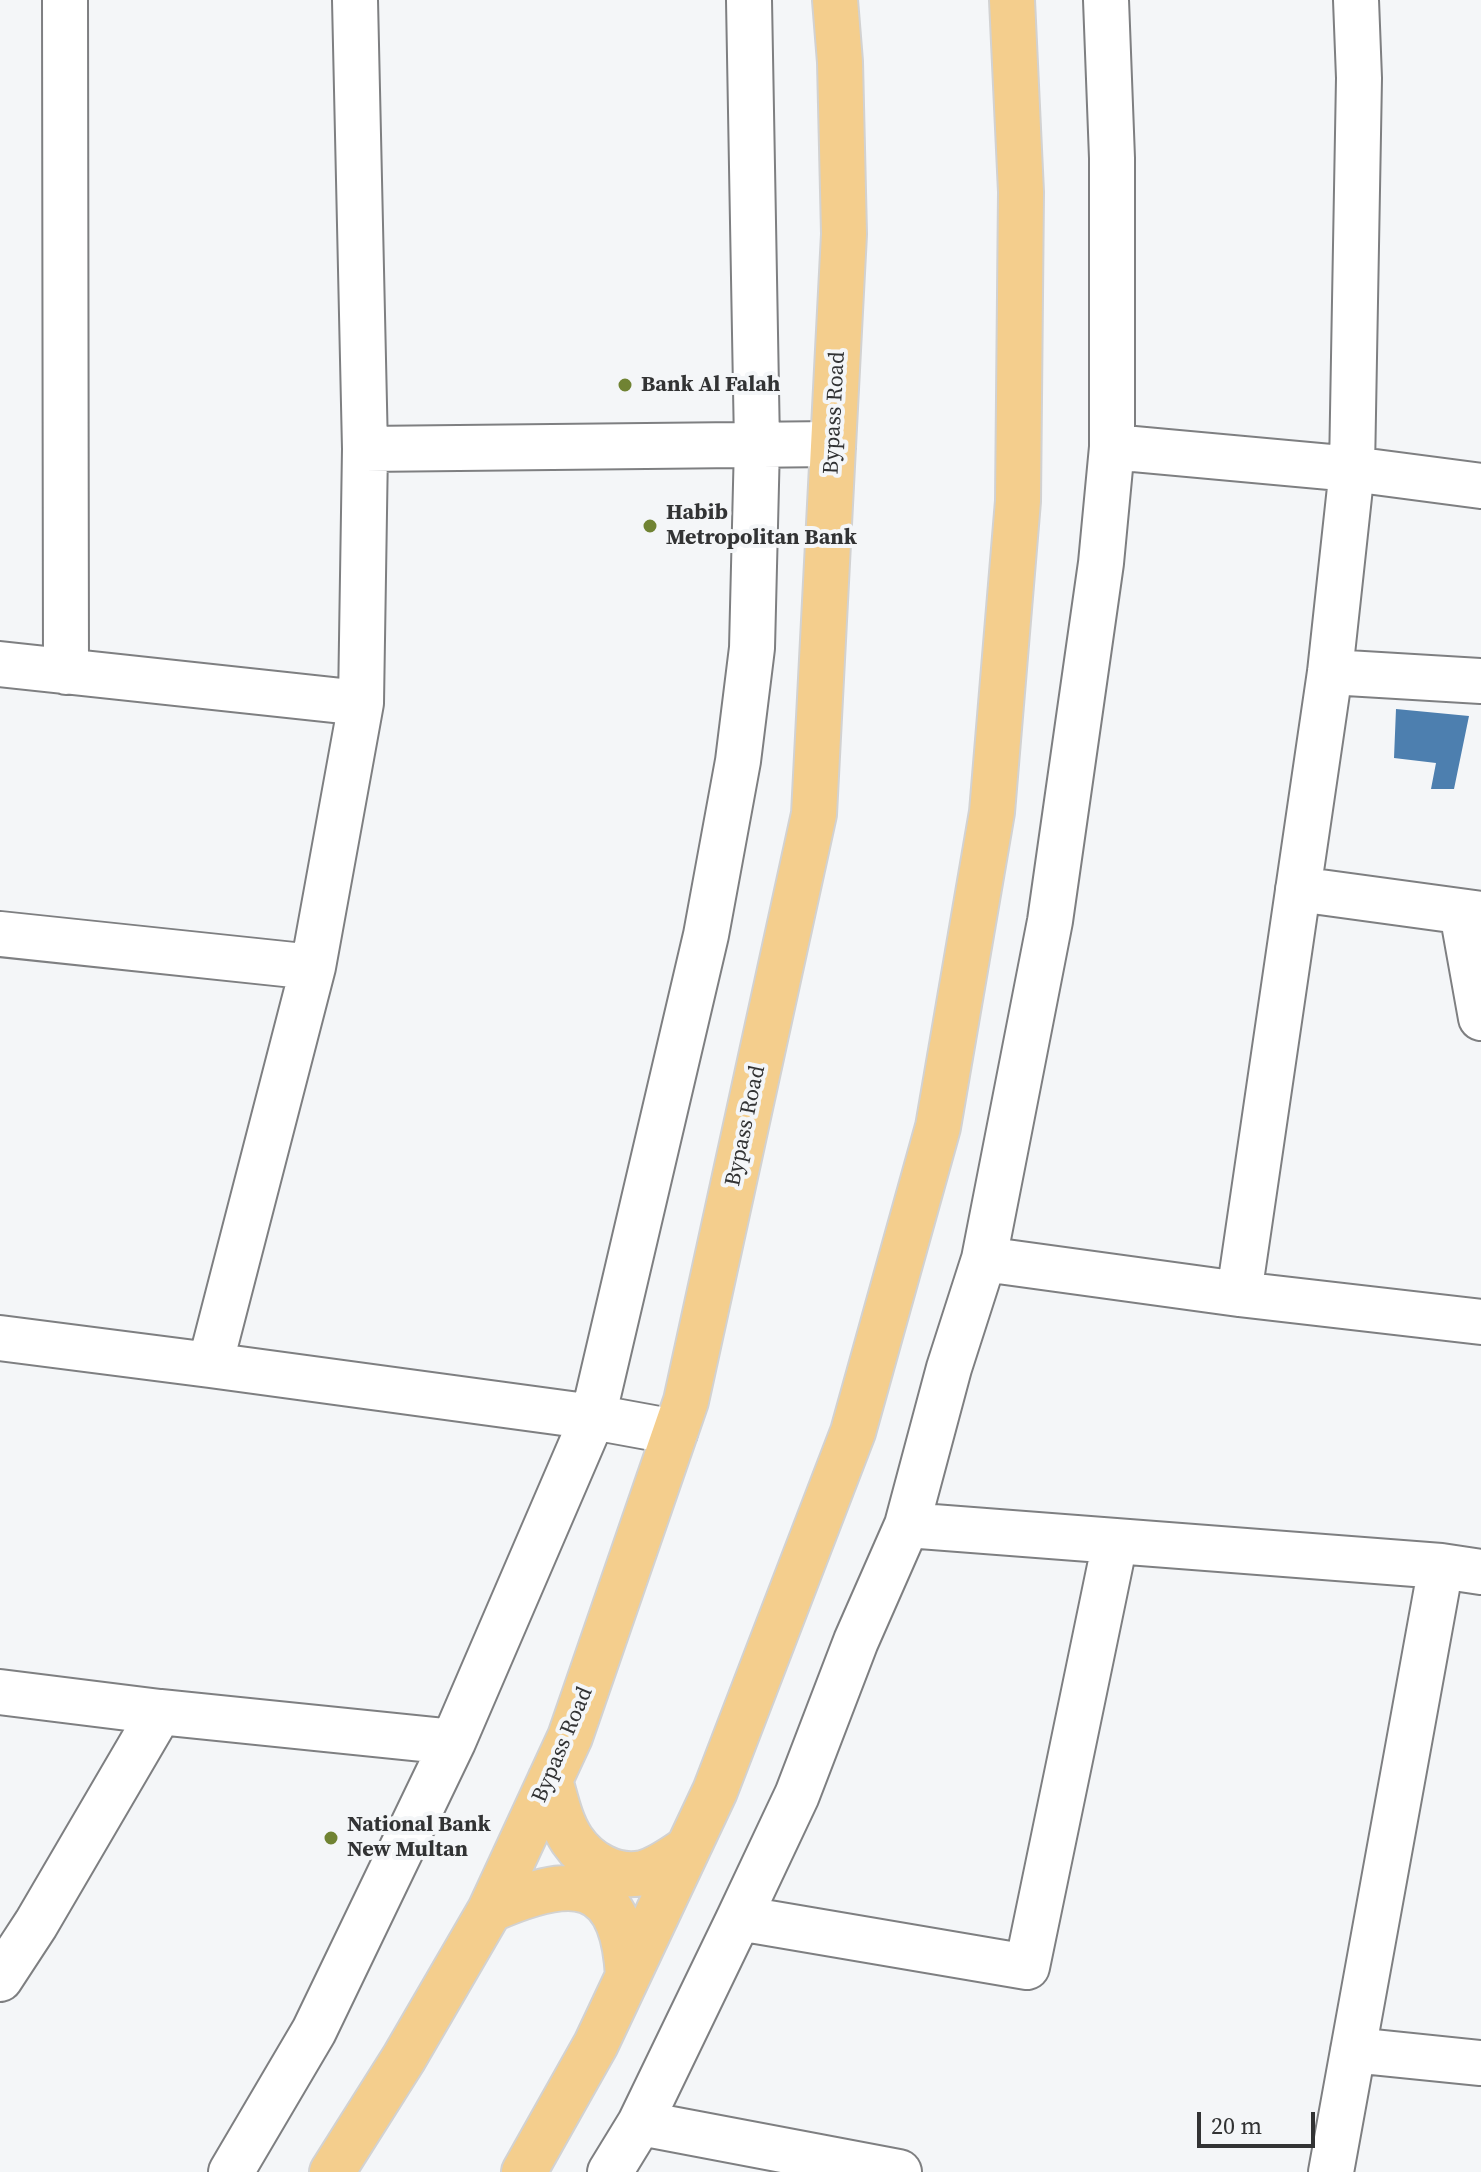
<!DOCTYPE html>
<html>
<head>
<meta charset="utf-8">
<style>
	body { margin:0 }
	#map { position:relative; width:1481px; height:2172px; overflow:hidden; background:#f4f6f8; font-family:"Source Serif 4",serif }
	canvas { display:block }
	.scale { position:absolute; left:1197px; top:2112px; width:118px; height:36px; box-sizing:border-box; border:4px solid #323334; border-top:0; padding-left:10px; font-size:24px; line-height:28px; white-space:nowrap; color:#323334; -webkit-text-stroke:6px #f4f6f8; paint-order:stroke }
</style>
</head>
<body>
<div id="map">
<canvas width="1481" height="2172"></canvas>
<div class="scale">20 m</div>
</div>
<script>
const ctx = document.querySelector('canvas').getContext('2d');
ctx.lineJoin = 'round';
function paint(path, color) {
  ctx.fillStyle = color;
  ctx.fill(path, 'evenodd');
}
function trace(path, color, width, dash) {
  ctx.strokeStyle = color;
  ctx.lineWidth = width;
  ctx.lineCap = dash ? 'butt' : 'round';
  ctx.setLineDash(dash || []);
  ctx.stroke(path);
}
function write(font, color, halo, rows, align = 'center') {
  ctx.font = font + ' "Source Serif 4",serif';
  ctx.lineWidth = 8;
  ctx.setLineDash([]);
  ctx.textBaseline = 'middle';
  ctx.strokeStyle = halo;
  ctx.fillStyle = color;
  for (const [text, x, y, turn = 0] of rows) {
    ctx.save();
    ctx.translate(x, y);
    ctx.rotate((+turn || 0) * Math.PI / 180);
    ctx.textAlign = isNaN(turn) ? turn : align;
    if (halo) ctx.strokeText(text, 0, 0);
    ctx.fillText(text, 0, 0);
    ctx.restore();
  }
}
paint(new Path2D(`
	M1396,709L1469,716L1454,789H1431L1436,763L1394,758Z`), '#4d7faf');
const minor = new Path2D(`
	M65,0L66,672
	M1112,447L1352,469L1481,486
	M365,449L833,444
	M0,664L361,703
	M1330,672L1481,681
	M1298,889L1481,914
	M1462,912L1481,1018
	M0,934L313,967
	M984,1259L1239,1294L1481,1322
	M1239,1294L1330,672L1352,469L1359,78L1356,0
	M0,1338L210,1365L593,1417L675,1432
	M210,1365L313,967L361,703L365,449L355,0
	M907,1525L1441,1566L1481,1572
	M0,1692L160,1712
	M739,1918L1027,1967L1115,1542
	M0,1979L36,1924L160,1712L453,1742
	M1353,2050L1481,2063
	M640,2123L899,2172
	M231,2172L314,2031L453,1742L593,1417L706,935L738,761L752,648L757,444L749,0
	M610,2172L640,2123L739,1918L797,1795L856,1641L907,1525L949,1368L984,1259L1050,921L1101,563L1112,447V158L1106,0
	M1331,2172L1441,1566`);
const major = new Path2D(`
	M550,1780C556,1800 560,1822 572,1840C587,1862 614,1879 643,1873C659,1869 673,1858 687,1849
	M490,1910C570,1875 622,1872 628,1976
	M332,2172L404,2058L490,1910L570,1737L686,1401L814,814L844,234L840,62L835,0
	M524,2172L596,2044L715,1791L853,1432L938,1127L992,812L1018,501L1021,192L1012,0`);
trace(minor, '#7e7f81', 48);
trace(major, '#d2d2d2', 48);
trace(minor, '#fff', 44);
trace(major, '#f4ce8d', 44);
for (const [x, y, r, color] of [
	[625,385,8,"#708333"],
	[650,526,8,"#708333"],
	[331,1838,8,"#708333"]
]) {
  const dot = new Path2D();
  dot.arc(x, y, r, 0, 2 * Math.PI);
  ctx.fillStyle = color;
  ctx.fill(dot);
  trace(dot, '#f4f6f8', 3);
}
write('bold 22px', '#323334', '#f4f6f8', [
	["Bank Al Falah",641,385],
	["Habib",666,513],
	["Metropolitan Bank",666,538],
	["National Bank",347,1825],
	["New Multan",347,1850]
], 'left');
write('22px', '#323334', '#f4f6f8', [
	["Bypass Road",835,413,-87],
	["Bypass Road",746,1126,-78],
	["Bypass Road",563,1745,-67]
]);
</script>
</body>
</html>
